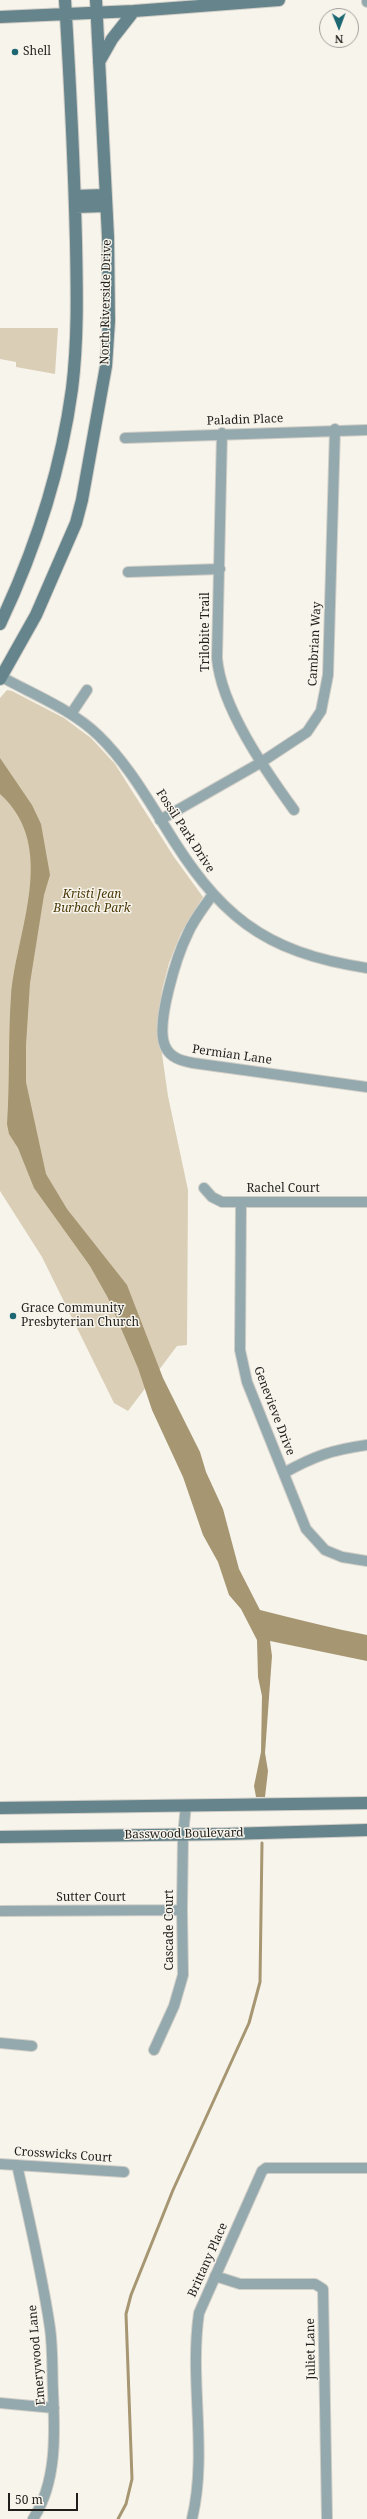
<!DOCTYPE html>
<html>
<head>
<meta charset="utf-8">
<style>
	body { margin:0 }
	#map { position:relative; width:367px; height:2519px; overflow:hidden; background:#f7f4ec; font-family:"Noto Serif",serif }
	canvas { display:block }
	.north { position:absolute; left:319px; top:8px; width:40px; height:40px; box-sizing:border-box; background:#f7f4ec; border:1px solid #a19f99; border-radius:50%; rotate:179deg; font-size:11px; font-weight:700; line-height:16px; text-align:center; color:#201f1c }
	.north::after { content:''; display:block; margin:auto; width:14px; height:18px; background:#1d6773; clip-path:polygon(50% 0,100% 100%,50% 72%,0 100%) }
	.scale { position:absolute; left:8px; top:2493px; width:70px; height:18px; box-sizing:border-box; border:2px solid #201f1c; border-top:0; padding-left:5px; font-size:12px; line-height:14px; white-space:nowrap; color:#201f1c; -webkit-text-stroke:3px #f7f4ec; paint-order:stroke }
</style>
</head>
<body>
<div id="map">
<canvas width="367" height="2519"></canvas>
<div class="north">N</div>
<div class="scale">50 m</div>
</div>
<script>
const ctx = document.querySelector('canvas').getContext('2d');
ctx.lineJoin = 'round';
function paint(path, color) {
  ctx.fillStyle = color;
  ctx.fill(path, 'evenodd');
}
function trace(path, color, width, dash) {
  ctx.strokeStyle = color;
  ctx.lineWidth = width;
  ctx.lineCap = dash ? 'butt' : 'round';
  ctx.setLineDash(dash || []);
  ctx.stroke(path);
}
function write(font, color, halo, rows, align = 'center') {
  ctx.font = font + ' "Noto Serif",serif';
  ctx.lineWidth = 3;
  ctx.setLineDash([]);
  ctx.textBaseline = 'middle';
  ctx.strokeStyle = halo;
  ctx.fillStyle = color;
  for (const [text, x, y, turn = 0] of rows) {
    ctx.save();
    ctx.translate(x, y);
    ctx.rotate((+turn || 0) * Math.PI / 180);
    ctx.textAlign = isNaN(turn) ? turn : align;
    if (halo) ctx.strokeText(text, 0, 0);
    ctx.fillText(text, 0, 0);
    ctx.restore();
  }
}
paint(new Path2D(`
	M0,328H58L55,374L16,367V362L0,359Z
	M7,690L12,691L64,718L91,738L115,764L174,857L203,897L181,933L169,963L162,990L158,1026L168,1096L188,1190L187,1345L177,1346L128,1411L114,1403L42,1257L0,1191V698Z`), '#dacfb6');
paint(new Path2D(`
	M0,758L32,805L41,824L50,875L44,895L30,983L26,1045V1082L46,1174L67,1209L127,1285L163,1378L200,1452L206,1472L223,1509L239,1569L260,1610C296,1619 331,1628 367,1635V1661L270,1641L272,1656L265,1753L268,1771L265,1797H256L254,1786L261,1752L262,1696L258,1677L257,1640L241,1609L229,1595L218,1562L203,1535L183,1477L152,1410L138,1368L108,1298L90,1266L34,1188L18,1148L9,1134L7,1124C10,1081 8,1039 11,996C16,931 59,847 0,794Z`), '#a69671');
trace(new Path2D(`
	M118,2519L126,2504L132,2479L126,2314L131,2295L173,2190L249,2023L260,1982L262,1843`), '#a69671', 3);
const street = new Path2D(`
	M367,0V2
	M222,433L217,658C221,707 265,770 294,810
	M125,438L367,430
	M128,572L220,569
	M0,676C32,694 71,709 98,735C125,761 144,793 164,825C218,914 261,952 367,968
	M71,714L87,690
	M160,820L260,763L307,732L321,711L328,675L335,429
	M213,894C204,907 194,919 188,933C177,955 155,1024 165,1046C170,1058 182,1061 193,1063L367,1087
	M204,1188L212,1197L222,1202H367
	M241,1202L240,1350L247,1382L306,1529L325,1550L342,1557L367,1561
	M284,1473C314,1456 332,1450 367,1445
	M0,1911L182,1910
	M0,2043L32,2046
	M154,2050L174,2006L183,1975L182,1910L183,1835L186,1805
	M0,2164L124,2172
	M17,2165C29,2219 42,2273 50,2328C53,2349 52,2371 53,2392C55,2433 57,2483 33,2519
	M215,2276L240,2284H315L323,2289L327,2519
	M0,2403L54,2408
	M192,2519C208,2452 189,2381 199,2313L262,2171L266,2168H367`);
const secondary = new Path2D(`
	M0,17L134,11L279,0
	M99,62L112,39L134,11
	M75,196L105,195
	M75,207L105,206
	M0,624C35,550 61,470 72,389C78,341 77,291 76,242C74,162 70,81 65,0
	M0,679L36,615L76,523L82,500L106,366L109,321L108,237L96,0
	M0,1808L367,1803
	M0,1837L226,1834L367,1830`);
trace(street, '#d0cec7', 12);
trace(secondary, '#d0cec7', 14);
trace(street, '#93a9ad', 10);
trace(secondary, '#65848b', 12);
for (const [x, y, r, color] of [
	[15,52,4,"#1d6773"],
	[13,1316,4,"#1d6773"]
]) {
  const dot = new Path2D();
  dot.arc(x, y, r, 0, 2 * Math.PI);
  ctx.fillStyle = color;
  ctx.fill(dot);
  trace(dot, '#f7f4ec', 1.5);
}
write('12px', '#201f1c', '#f7f4ec', [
	["Shell",23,52],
	["Grace Community",21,1309],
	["Presbyterian Church",21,1323]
], 'left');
write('12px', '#201f1c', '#f7f4ec', [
	["North Riverside Drive",106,302,-89],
	["Paladin Place",245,420,-2],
	["Trilobite Trail",206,632,-90],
	["Cambrian Way",315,644,-87],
	["Fossil Park Drive",185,831,57],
	["Permian Lane",232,1055,8],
	["Rachel Court",283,1189],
	["Genevieve Drive",274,1411,69],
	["Basswood Boulevard",184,1834,-1],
	["Sutter Court",91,1898],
	["Cascade Court",170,1930,-90],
	["Crosswicks Court",63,2155,4],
	["Brittany Place",208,2260,-66],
	["Juliet Lane",311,2349,-91],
	["Emerywood Lane",37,2355,-95]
]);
write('italic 12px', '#4c3a08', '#f7f4ec', [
	["Kristi Jean",92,895],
	["Burbach Park",92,909]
]);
</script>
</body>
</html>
